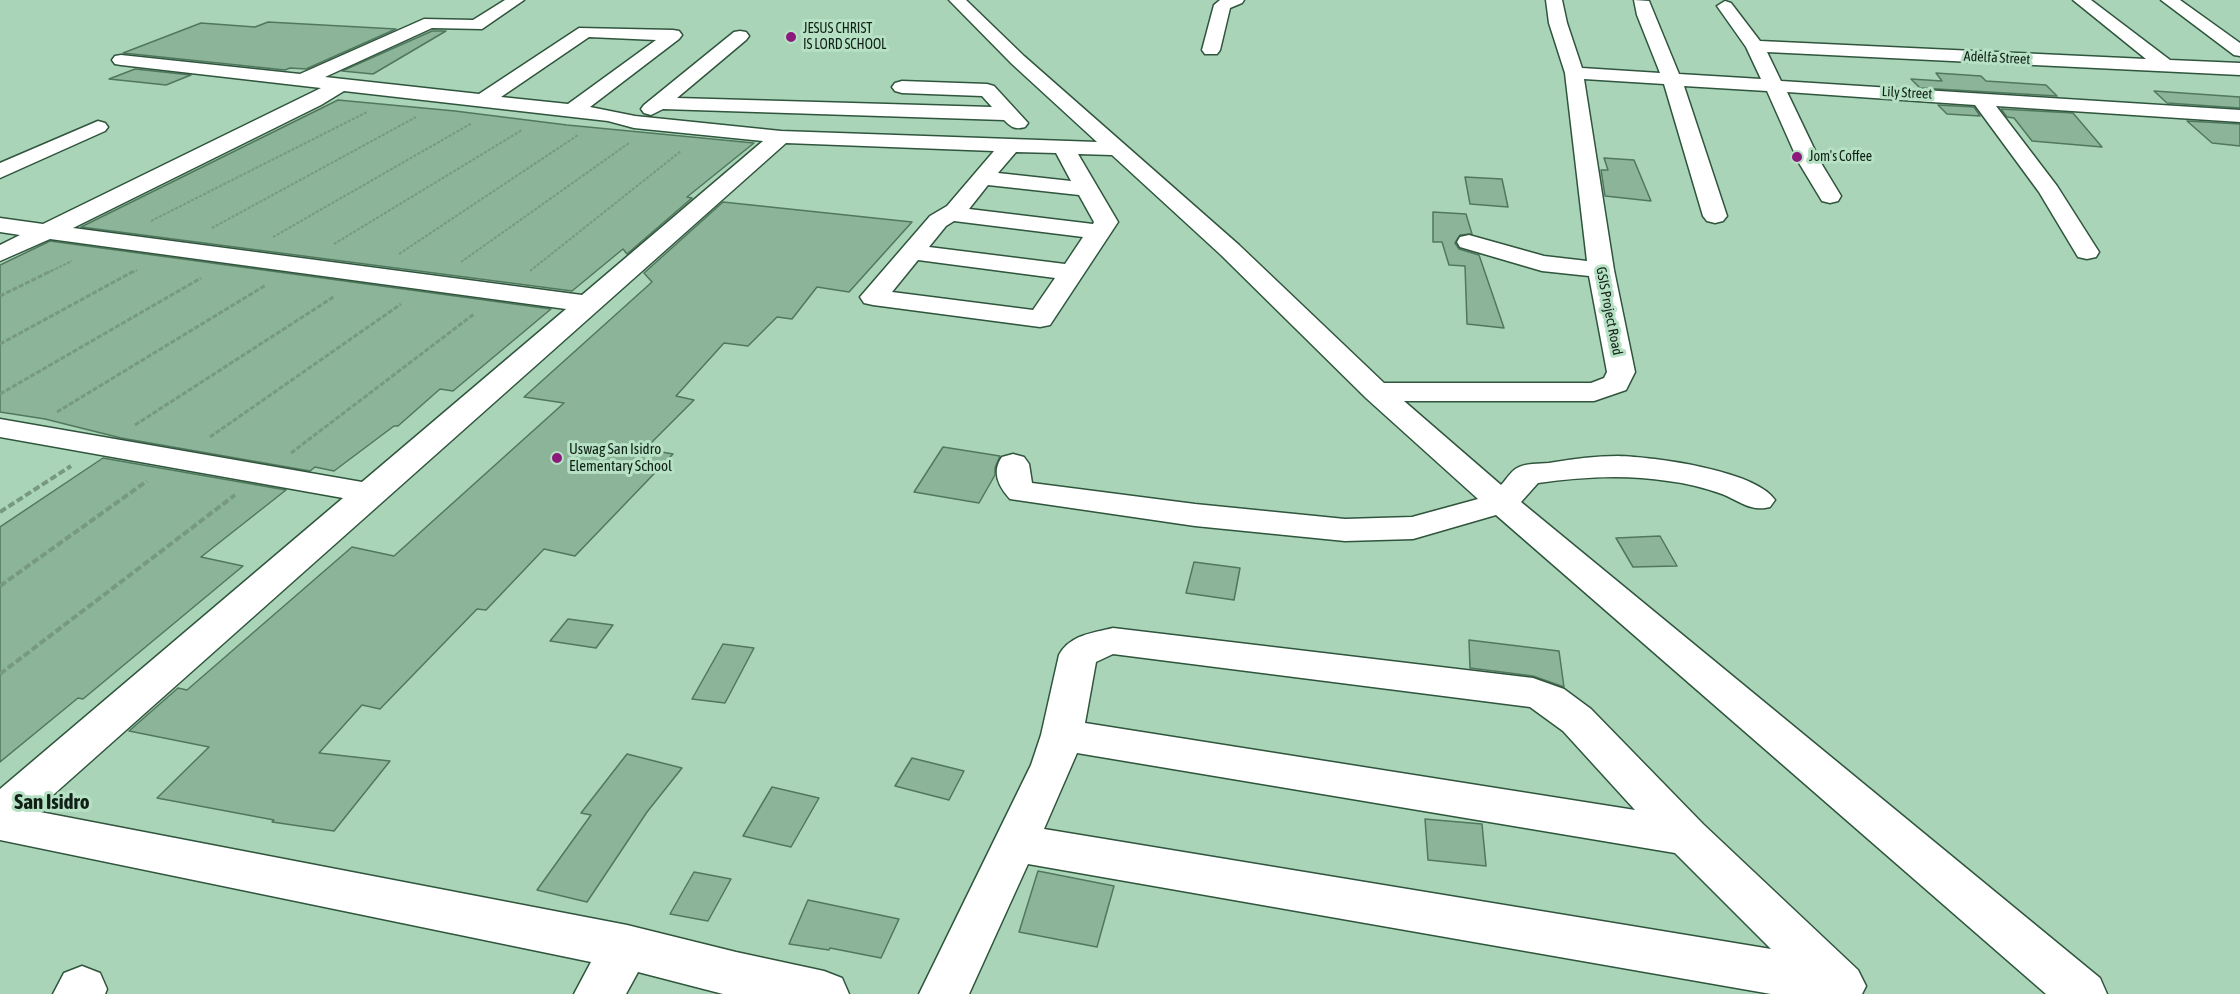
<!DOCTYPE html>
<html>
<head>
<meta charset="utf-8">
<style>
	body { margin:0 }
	canvas { display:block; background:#aad4b7 }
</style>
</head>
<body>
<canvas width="2240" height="994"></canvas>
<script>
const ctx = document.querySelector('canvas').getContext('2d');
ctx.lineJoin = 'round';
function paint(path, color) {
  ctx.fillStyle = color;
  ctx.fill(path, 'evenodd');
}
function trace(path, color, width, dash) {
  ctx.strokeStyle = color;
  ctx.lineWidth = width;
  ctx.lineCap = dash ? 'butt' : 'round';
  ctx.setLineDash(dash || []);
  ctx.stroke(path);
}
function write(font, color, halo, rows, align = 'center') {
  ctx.font = font + ' "Asap Condensed",sans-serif';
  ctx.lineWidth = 6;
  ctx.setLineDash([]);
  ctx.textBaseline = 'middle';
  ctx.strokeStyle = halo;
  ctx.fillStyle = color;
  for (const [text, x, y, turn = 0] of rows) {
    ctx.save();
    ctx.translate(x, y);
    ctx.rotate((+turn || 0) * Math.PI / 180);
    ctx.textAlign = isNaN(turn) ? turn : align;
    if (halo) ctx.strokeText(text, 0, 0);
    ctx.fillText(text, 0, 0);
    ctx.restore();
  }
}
const building = new Path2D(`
	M268,22L396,29L306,69L290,68L285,70L123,53L201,23L255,27Z
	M432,31H446L373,74L342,71Z
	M135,69L191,75L166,85L109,79Z
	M1936,73L1981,76L1986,81L2046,85L2057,96L1920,88L1911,79L1942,81Z
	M2154,91L2240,97V108L2167,103Z
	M338,100L455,111L567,125L754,143L687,197L692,198L627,254L623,249L572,291L81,227Z
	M1938,105L1974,107L1980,116L1947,114Z
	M2001,109L2073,113L2102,147L2032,141L2014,118L2007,117Z
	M2187,121L2240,124V146L2212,143Z
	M1604,158L1634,160L1651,201L1605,196L1601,170H1608Z
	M1465,177L1502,179L1508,207L1470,204Z
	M723,202L912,222L849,292L817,287L792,319L777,317L748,346L724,343L676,396L694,400L645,449L673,454L575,556L544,549L486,610L477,609L380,709L362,705L319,753L390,761L334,831L272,822L274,820L157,798L209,747L129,731L178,688L187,690L352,547L394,556L564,403L524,397L652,282L644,273Z
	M1433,212L1466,214L1472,234L1460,235L1455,243L1459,249L1479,255L1504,328L1467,324L1465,266L1449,265L1442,242H1433Z
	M50,241L551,309L453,391L440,389L398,426H394L334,471L315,467L310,471L121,438L45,419L0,412V265Z
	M943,447L1000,456L995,468V475L979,503L914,492Z
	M103,458L286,490L201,557L243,566L83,699L78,698L0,762V527Z
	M1660,536L1677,566L1633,567L1616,538Z
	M1194,562L1240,568L1234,600L1186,593Z
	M568,619L613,625L596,648L550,641Z
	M1469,640L1559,651L1564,687L1533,676L1470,668Z
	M723,644L754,648L725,703L692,699Z
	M627,754L682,768L647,812L587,902L537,890L591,815L581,813Z
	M912,758L964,771L949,800L895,786Z
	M772,787L819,798L791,847L743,836Z
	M1425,819L1482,824L1486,866L1428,860Z
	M1038,871L1114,886L1097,947L1019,932Z
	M694,872L731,879L708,921L670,914Z
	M808,900L899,919L881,958L830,948L829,950L789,944Z`);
paint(building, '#8bb498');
trace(building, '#51785e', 1.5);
const minor = new Path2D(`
	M505,0H524L482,29L432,28L325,77L479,94L579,28L673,30L679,31L682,35L679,39L590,107L635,116L781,131L1097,142L1012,64L949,0H966L1024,56L1239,245L1384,383H1591L1604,378L1607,372L1589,276L1542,271L1460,247L1457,242L1460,237L1469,235L1544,256L1587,261L1565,73L1549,23L1546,0H1562L1567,23L1582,68L1660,73L1637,15L1634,0L1649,1L1679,74L1761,79L1746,47L1717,6L1725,1L1731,3L1760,41L2146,59L2073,0H2091L2170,60L2240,63V75L1767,52L1781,81L2240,110V122L1996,106L2057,186L2099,252L2096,257L2087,259L2078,257L2039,192L1975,105L1787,92L1821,163L1841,196L1838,201L1830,203L1822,201L1799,163L1767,91L1684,86L1727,216L1723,221L1715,223L1707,221L1703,216L1664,84L1584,79L1614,270L1635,372L1626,390L1594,401H1404L1501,485C1506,480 1511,471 1517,468C1525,463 1539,464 1549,463C1572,459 1595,456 1618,456C1653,457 1755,470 1775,500L1770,507C1750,512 1740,501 1722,494C1705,488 1686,483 1668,481C1624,474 1582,477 1538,483L1521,502L2100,978L2107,994H2046L1496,515L1413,539L1345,541L1195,526L1010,499C999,487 991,472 1002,457L1013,454L1024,457L1029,464L1032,483L1195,504L1345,519L1412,517L1478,499L1366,398L1221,255L1112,155L1078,154L1118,222L1050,325L1040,327L873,305L864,303L860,297L930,216L947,206L994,151L786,143L35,811L627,925L736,952L824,971L842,978L849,994H723L638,972L626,994H574L591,962L0,840V789L343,498L0,437V419L362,482L566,309L50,239L0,261V245L20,235L0,232V218L43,224L321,88L121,65L115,64L112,60L115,56L121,55L300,74L424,19L473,20ZM589,37L656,40L568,104L501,97ZM344,91L608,121L634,128L763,141L582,295L73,228L321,105ZM1016,152L1056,153L1071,181L998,173ZM988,185L1079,195L1094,222L1093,224L969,209ZM954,221L1083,237L1065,264L929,247L946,226ZM918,260L1055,278L1033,310L892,292Z
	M1220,0H1244L1242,3L1230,8L1220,50L1217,54H1205L1202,50L1214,5Z
	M2161,0H2180L2240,43V56L2234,55Z
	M740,31L746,32L749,36L746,40L677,98L992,107L982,96L902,93L895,91L892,87L895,83L902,81L987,84L994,86L1028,123L1025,127C1015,130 1011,127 1004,120L663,109L651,115L644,113L641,109L644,105L734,32Z
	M98,121L105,123L108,127L105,131L0,178V163Z
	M1113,628L1533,678L1564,689L1591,709L1703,824L1858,970L1866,986L1862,994H1771L1028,864L969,994H919L1031,765L1041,735L1059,655C1070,635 1092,633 1113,628ZM1113,654L1530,707L1563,731L1635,810L1085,723L1096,662ZM1077,753L1675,853L1771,949L1044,829Z
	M82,966L100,973L107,989L105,994H53L64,973Z`);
trace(minor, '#2f553d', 3);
trace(new Path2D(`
	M151,221L367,112
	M212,228L416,117
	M273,237L472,123
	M334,244L522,130
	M399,254L578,135
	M461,262L629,143
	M530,271L681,151
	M47,273L72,261
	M132,273L137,270`), '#779881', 2, [3, 1.5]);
trace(new Path2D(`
	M0,296L51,271
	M0,344L134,271
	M0,394L201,278
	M57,412L266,285
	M135,425L335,296
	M210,437L401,304
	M291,453L474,314`), '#779881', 3, [5, 2]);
trace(new Path2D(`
	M0,512L71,466
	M0,586L147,481
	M0,674L235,495`), '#779881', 4, [7, 3]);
paint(minor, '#fff');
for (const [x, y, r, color] of [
	[791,37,6,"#8c1a7c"],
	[1797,157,6,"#8c1a7c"],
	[557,458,6,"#8c1a7c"]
]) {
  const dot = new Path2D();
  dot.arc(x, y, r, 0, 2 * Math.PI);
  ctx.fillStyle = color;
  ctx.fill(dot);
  trace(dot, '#b7e1c4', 2);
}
write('14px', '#102016', '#b7e1c4', [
	["JESUS CHRIST",803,29],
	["IS LORD SCHOOL",803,45],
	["Jom's Coffee",1809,157]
], 'left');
write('14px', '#102016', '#b7e1c4', [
	["Adelfa Street",1997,58,3],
	["Lily Street",1907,93,3],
	["GSIS Project Road",1609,311,79]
]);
write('15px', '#102016', '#b7e1c4', [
	["Uswag San Isidro",569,449],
	["Elementary School",569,466]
], 'left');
write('bold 21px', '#102016', '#b7e1c4', [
	["San Isidro",52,802]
]);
</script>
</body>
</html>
